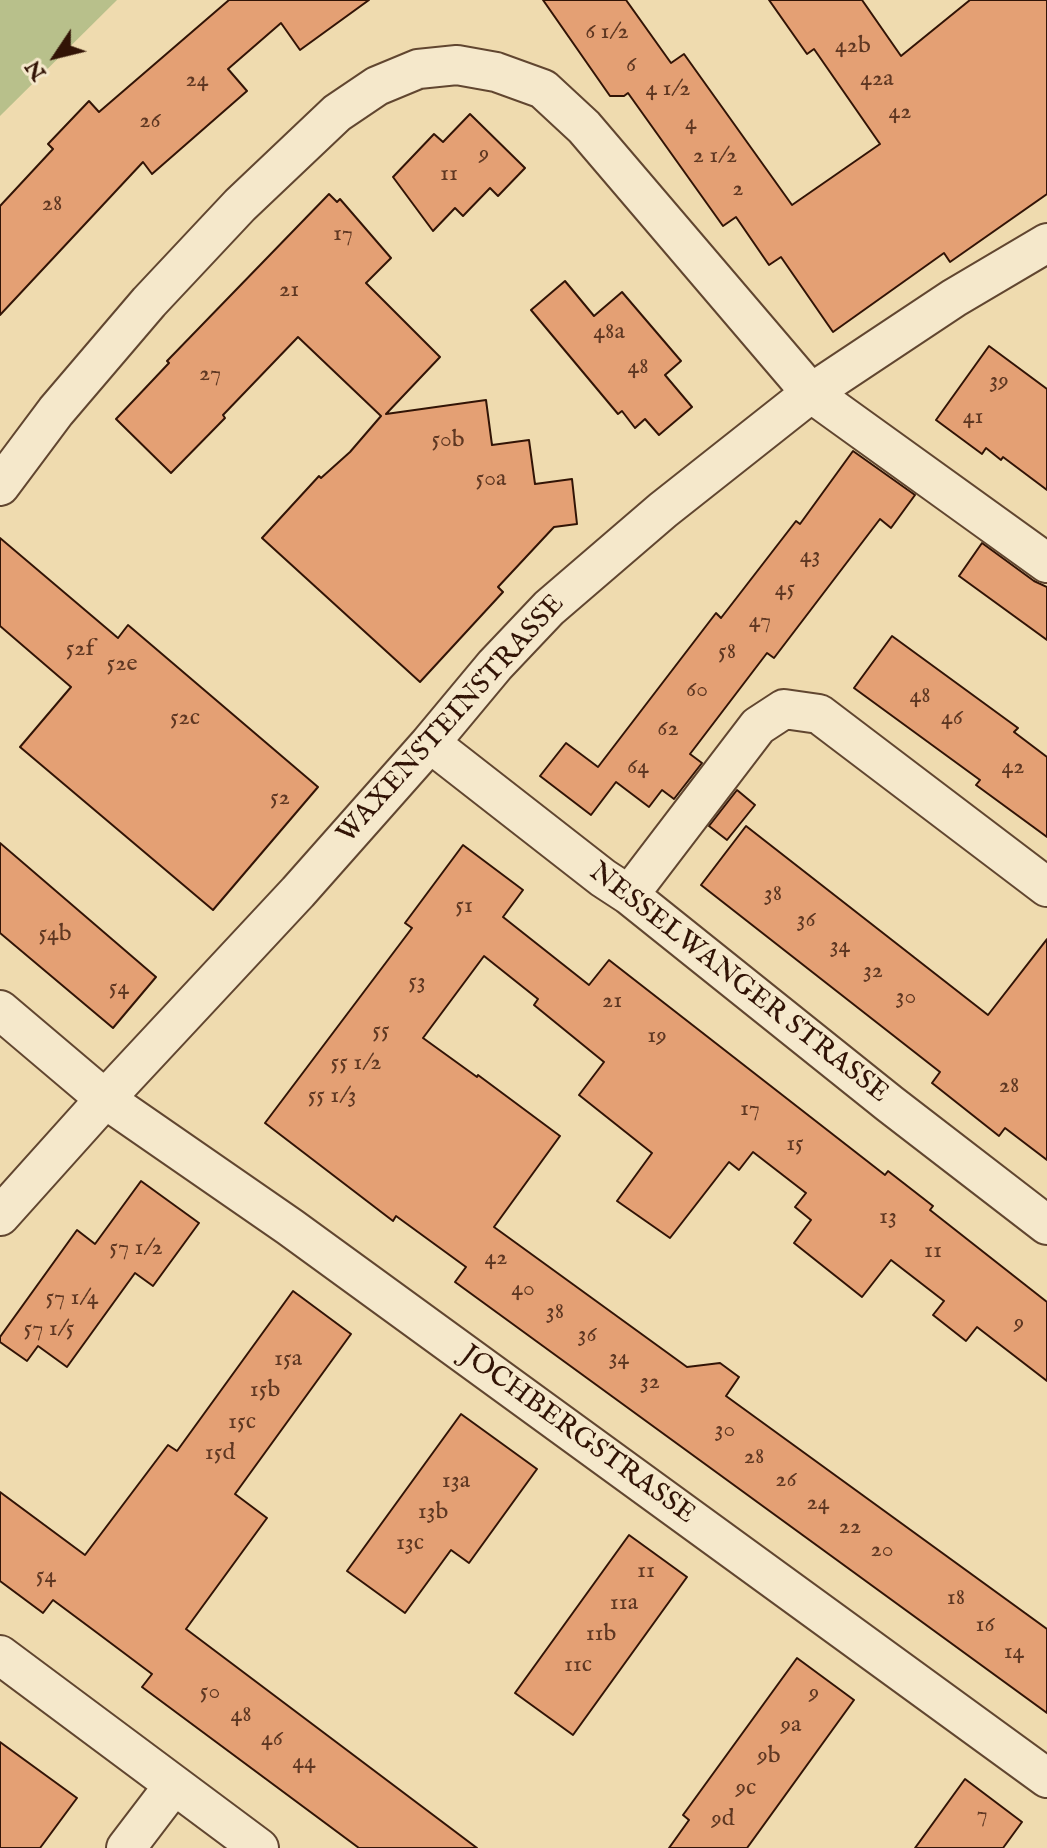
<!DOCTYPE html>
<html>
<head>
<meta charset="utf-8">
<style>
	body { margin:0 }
	#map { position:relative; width:1047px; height:1848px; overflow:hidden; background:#efdbaf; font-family:"IM FELL English",serif }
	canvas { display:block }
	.north { position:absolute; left:16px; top:16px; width:80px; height:80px; -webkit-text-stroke:6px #f5e8cb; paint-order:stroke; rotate:235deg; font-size:22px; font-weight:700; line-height:32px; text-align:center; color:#321406 }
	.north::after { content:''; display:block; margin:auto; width:28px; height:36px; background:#321406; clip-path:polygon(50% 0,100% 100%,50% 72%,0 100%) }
</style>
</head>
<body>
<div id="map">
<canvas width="1047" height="1848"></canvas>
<div class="north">N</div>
</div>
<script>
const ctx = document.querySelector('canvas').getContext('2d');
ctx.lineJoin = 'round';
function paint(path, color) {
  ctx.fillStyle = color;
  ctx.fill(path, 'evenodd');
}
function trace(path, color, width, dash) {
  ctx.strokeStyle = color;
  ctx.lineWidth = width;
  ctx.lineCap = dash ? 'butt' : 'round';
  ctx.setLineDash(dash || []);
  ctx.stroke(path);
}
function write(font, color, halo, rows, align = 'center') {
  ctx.font = font + ' "IM FELL English",serif';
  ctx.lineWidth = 6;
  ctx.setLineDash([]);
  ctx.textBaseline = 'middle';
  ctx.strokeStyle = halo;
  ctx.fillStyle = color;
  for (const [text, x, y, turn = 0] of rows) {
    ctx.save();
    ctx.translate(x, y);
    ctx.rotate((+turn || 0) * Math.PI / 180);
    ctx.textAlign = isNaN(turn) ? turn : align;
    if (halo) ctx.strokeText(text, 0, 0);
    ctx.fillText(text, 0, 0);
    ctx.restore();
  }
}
paint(new Path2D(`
	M0,0H117L0,116Z`), '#b8c08b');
const building = new Path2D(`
	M229,0H369L300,50L281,23L228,69L247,91L152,174L143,162L0,315V206L53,149L48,144L89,101L99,112Z
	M543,0H626L671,63L684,54L792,205L880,144L814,49L807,54L769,0H862L901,56L970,0H1047V194L950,262L944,253L833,332L781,257L769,265L736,217L723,226L628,93L624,96H610Z
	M470,114L525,168L498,196L490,188L463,216L455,208L433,231L393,177L434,134L443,142Z
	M329,194L337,202L340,199L391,258L366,283L440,357L386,414L486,400L492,445L529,440L535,484L572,479L577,524L554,527L498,587L503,592L420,682L262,538L319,476L321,478L350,452L381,416L298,337L223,415L225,418L171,473L116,419L169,363L167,361Z
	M565,281L594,316L622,292L681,361L665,375L692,407L659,435L645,419L635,428L622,411L618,414L531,310Z
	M989,346L1047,389V490L1003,457L1001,460L986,448L982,454L936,420Z
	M853,451L915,495L891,528L880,519L774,658L767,653L690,754L702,763L674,799L662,790L649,807L616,782L591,815L540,776L566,743L598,767L716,613L721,618L796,521L800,524Z
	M0,538L118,638L128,625L318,787L213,910L20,747L71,687L0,626Z
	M982,543L1034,581L1047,587V640L959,576Z
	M892,636L1018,728L1014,732L1047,757V837L976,785L980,780L854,688Z
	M737,790L755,805L727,840L709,826Z
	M746,826L988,1015L1047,939V1160L1005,1128L999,1136L932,1083L940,1072L701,885Z
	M0,843L156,977L113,1028L0,933Z
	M463,845L523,890L503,917L589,985L609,960L885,1175L888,1171L933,1206L930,1210L1047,1302V1381L977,1327L966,1341L933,1315L944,1301L891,1260L862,1297L794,1243L811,1220L795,1207L806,1193L753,1152L739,1170L729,1162L670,1238L617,1201L652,1153L579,1095L604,1062L534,1005L538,999L484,956L423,1038L477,1077L478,1075L560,1136L494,1227L687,1367L720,1363L739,1377L726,1396L1047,1629V1713L455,1282L466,1267L396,1216L393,1221L265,1123L412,928L405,923Z
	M141,1181L199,1223L153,1286L135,1273L67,1367L38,1346L27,1361L0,1342V1337L77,1230L95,1244Z
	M293,1291L351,1334L235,1494L267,1518L186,1629L477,1848H359L142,1687L152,1674L96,1632L53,1600L43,1613L0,1581V1492L85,1555L168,1445L177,1451Z
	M461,1414L537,1469L469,1563L451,1550L405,1613L347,1571Z
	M629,1535L687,1577L573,1735L515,1693Z
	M797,1658L854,1700L747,1848H669L689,1820L683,1815Z
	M0,1742L77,1798L40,1848H0Z
	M965,1779L1022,1822L1003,1848H915Z`);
paint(building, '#e4a074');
trace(building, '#321406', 2);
const street = new Path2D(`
	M0,486L56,411L149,302L240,205L337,113L377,86L418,69L457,65L496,72L543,89L584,127L811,393L1047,563
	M430,743L603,878L629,895L890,1104L1047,1225
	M629,895L758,726L784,709L819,714L1047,887
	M0,1010L105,1099L290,1227L1047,1778
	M0,1216L105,1099L298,892L430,743L495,665L549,608L663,510L811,393L954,298L1047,243
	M0,1655L259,1848
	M126,1848L174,1785`);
trace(street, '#614630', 42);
trace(street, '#f5e8cb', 38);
write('24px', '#5e3722', null, [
	["6 1/2",607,33],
	["42b",853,47],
	["6",631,66],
	["42a",877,80],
	["24",197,81],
	["4 1/2",668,90],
	["42",900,113],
	["26",150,122],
	["4",691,124],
	["9",484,155],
	["2 1/2",715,157],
	["11",449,175],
	["2",738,190],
	["28",52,205],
	["17",343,235],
	["21",289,291],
	["48a",609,333],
	["48",638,368],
	["27",210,375],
	["39",999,382],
	["41",973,418],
	["50b",448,441],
	["50a",491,480],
	["43",810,557],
	["45",785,590],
	["47",760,622],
	["52f",80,650],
	["58",727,653],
	["52e",122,665],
	["60",697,691],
	["48",920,697],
	["52c",185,719],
	["46",952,719],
	["62",668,730],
	["64",638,768],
	["42",1013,768],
	["52",280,799],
	["38",773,895],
	["51",464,907],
	["36",806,921],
	["54b",55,935],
	["34",840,947],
	["32",873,972],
	["53",417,983],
	["54",119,989],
	["30",906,998],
	["21",612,1002],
	["55",381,1032],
	["19",657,1037],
	["55 1/2",356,1064],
	["28",1009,1087],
	["55 1/3",332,1097],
	["17",750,1110],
	["15",795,1145],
	["13",888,1218],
	["57 1/2",136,1249],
	["11",933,1252],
	["42",496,1259],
	["40",523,1290],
	["57 1/4",72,1299],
	["38",555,1313],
	["9",1019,1324],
	["57 1/5",49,1330],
	["36",587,1336],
	["34",619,1359],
	["15a",288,1360],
	["32",650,1383],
	["15b",265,1391],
	["15c",242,1423],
	["30",725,1431],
	["15d",220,1454],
	["28",754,1458],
	["26",786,1481],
	["13a",456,1482],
	["24",818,1504],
	["13b",433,1513],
	["22",850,1528],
	["13c",410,1544],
	["20",882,1551],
	["11",646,1572],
	["54",46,1577],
	["18",956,1599],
	["11a",624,1604],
	["16",985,1626],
	["11b",601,1635],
	["14",1014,1653],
	["11c",578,1666],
	["50",210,1693],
	["9",814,1694],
	["48",241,1716],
	["9a",791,1726],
	["46",272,1740],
	["9b",769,1757],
	["44",304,1763],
	["9c",746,1789],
	["7",982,1816],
	["9d",723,1820]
]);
write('28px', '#321406', '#f5e8cb', [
	["WAXENSTEINSTRASSE",452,720,-48],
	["NESSELWANGER STRASSE",738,984,38],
	["JOCHBERGSTRASSE",577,1436,36]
]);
</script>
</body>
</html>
